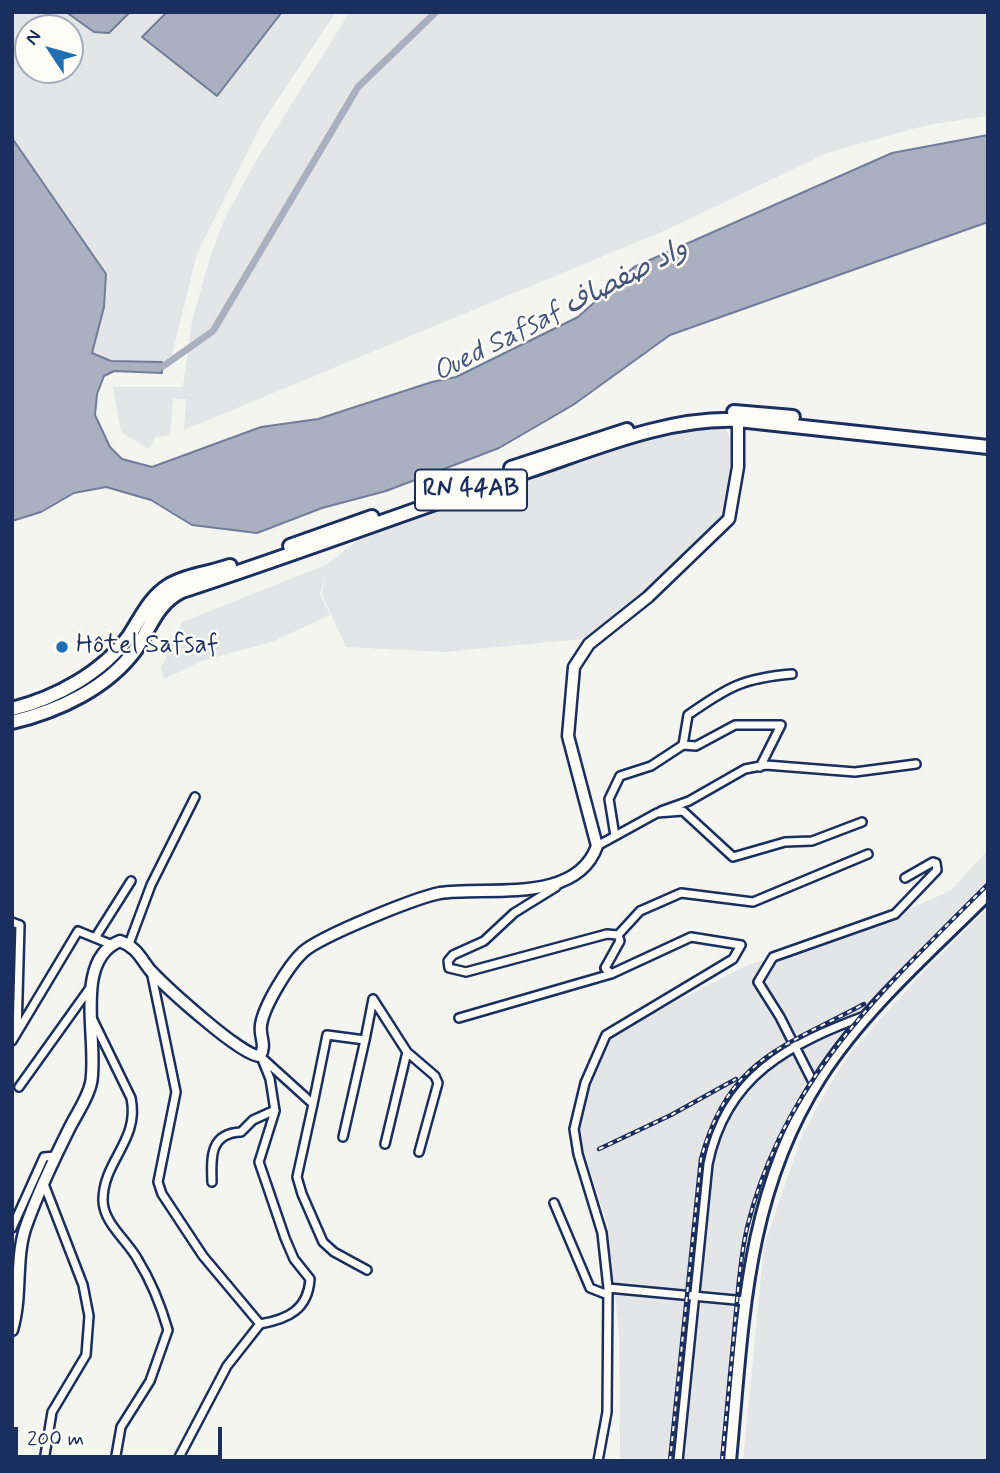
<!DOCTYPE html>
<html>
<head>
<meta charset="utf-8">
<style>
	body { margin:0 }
	#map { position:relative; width:1000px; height:1473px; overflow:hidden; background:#f4f4f1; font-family:Mynerve,sans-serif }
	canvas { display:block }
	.frame { position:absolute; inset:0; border:14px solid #1b2f5e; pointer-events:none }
	.north { position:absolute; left:14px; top:14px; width:70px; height:70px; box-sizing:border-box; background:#fdfcf7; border:2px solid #a3aaba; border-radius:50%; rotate:306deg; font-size:19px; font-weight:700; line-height:28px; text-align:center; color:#1b2f5e }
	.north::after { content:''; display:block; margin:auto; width:24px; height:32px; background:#1f6fb2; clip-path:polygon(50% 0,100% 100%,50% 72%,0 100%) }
	.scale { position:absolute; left:14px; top:1427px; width:208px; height:32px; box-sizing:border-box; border:4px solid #1b2f5e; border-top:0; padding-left:9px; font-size:21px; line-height:24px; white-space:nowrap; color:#1b2f5e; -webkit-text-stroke:5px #fdfcf7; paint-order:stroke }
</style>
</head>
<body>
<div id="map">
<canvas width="1000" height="1473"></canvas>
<div class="frame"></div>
<div class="north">N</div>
<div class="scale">200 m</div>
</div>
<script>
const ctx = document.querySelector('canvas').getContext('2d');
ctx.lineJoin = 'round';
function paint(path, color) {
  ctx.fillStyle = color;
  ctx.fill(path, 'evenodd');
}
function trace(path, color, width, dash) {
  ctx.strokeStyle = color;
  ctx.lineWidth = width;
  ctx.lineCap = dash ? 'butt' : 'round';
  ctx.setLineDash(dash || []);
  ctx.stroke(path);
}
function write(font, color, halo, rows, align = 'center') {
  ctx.font = font + ' Mynerve,"Playpen Sans Arabic",sans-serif';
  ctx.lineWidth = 5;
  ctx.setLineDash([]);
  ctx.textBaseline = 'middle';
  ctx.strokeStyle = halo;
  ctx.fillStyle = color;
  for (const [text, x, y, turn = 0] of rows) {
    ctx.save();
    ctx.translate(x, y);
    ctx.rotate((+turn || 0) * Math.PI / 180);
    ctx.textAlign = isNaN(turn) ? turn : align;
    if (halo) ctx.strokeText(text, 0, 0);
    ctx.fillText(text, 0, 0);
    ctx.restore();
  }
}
paint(new Path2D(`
	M12,12H66L78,20L120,23L130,12H167L142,37L217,95L282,12H336L262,123L197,254L172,355L162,362L111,361L91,353L104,307L106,274L12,138ZM28,28H70V70H28Z
	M350,12H988V116L927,125L827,153L666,230L184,430L186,399H173L170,435L155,437L149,449L121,432L113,387H183L192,321L211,254L225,218L257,159Z
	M716,426L726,429L730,437L731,489L725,517L627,606L583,639L444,652L346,647L322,594L326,572L320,594L330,615L274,641L202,661L164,679L161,668L182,622L328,564L363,536L609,451L685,430Z
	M988,850V880L839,1036L805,1085L768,1158L747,1227L720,1461H620L619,1331L607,1224L577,1129L582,1100L606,1037L748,965L877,924L951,890Z
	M988,908V1458L985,1461H743L764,1246L803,1132L841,1066L854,1049L922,973Z`), '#e4e5e6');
const water = new Path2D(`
	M66,12H130L109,33L94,32Z
	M167,12H282L217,96L142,37Z
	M988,135V222L670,335L573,405L499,448L386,491L322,508L257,533L192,525L151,500L106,487L74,493L41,512L12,521V138L106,274L104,307L92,353L111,361L162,362V373L114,371L104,376L97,394L95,415L110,447L122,459L152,467L261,427L318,419L432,382L456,377L578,317L634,267L892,153Z`);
paint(water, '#aab0bf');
trace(water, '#717c98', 2);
trace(new Path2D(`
	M155,367H162L213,331L358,87L436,12`), '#aab0bf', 7);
const street = new Path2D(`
	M683,745L688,715C728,687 743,678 792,674
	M661,811L689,801L745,769L766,765L855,772L916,764
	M615,836L609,799L620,776L651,766L683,745L696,746L735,725H781L760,767
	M597,846L657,813L683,811L733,857L785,842L812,841L862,822
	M556,887L514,913L484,941L453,955L448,961L449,968L466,972L607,934L618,935L620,941L605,968L611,974L691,937L741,945L733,959L606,1035L585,1083L574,1129L578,1154L602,1233L608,1288L607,1412L598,1461
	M12,922L20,925L17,1032
	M618,935L640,911L681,893L753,902L868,854
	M95,938L131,881
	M129,944L151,885L195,797
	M151,971L176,1092L158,1182L162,1194L203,1256L260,1324L227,1366L177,1461
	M459,1018L611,974
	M93,1020L131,1098C140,1140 103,1161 103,1200C103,1223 128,1241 138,1260C151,1281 161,1306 168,1330L150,1381L121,1427L115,1461
	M12,1041L78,931L110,944
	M407,1052L435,1076L438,1083L419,1152
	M260,1056L313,1104L327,1035L365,1040L373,999L407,1052L385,1144
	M815,1086L780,1017L758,982L773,957L895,914L937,870L936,863L933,862L905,878
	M19,1087L92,985
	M313,1104L297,1177L302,1194L323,1242L334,1252L367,1270
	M343,1137L365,1040
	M212,1182C211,1157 210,1133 241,1132L253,1120L275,1110
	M44,1184L83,1285L89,1316L86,1355L52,1412L44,1461
	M554,1203L590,1288L608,1295
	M12,1228L44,1157L56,1156
	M608,1288L746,1301
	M260,1324C289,1319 308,1309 310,1279L294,1259L285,1238L259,1162L275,1111L270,1079L262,1059
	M678,1461L708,1164C726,1075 789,1044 867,1015`);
const secondary = new Path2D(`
	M12,1330C22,1297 15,1261 25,1229C37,1194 54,1159 70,1127C77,1113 88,1098 91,1083C99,1043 72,960 120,941C136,947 140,957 150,970C165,986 242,1057 260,1056C267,1044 259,1037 261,1025C264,1005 289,965 303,952C321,936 415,898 440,893C487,886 576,905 597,846L568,736L574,667L589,644L648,597L729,519L738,467V415`);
const primary = new Path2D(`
	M730,1461C743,1326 744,1197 820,1078C864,1009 930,952 988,894`);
const highway = new Path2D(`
	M734,412L793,417
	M511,468L627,430
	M290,546L372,517
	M12,709C56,698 102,673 129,636C141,618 149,598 168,586C186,575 211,573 230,566
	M12,722C58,711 108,688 136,649C151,627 156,604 182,591C298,553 412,510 528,471C594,449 667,417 738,420L988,447`);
trace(street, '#1b2f5e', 12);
trace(secondary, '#1b2f5e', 15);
trace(primary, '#1b2f5e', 16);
trace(highway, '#1b2f5e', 18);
trace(street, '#fdfcf7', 7);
trace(secondary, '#fdfcf7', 10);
trace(primary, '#fdfcf7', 10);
trace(highway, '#fdfcf7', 12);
const rail = new Path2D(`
	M599,1149L671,1115L736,1079
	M670,1461L701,1159C728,1059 782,1048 864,1004
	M722,1461C726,1415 731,1369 735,1323C738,1292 740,1258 747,1228C783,1079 885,988 988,884`);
trace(rail, '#1b2f5e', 4.5);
trace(rail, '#fdfcf7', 2, [5]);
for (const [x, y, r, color] of [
	[62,647,7,"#1f6fb2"]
]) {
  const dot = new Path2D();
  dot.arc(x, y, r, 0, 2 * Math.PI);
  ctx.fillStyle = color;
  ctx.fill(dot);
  trace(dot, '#fdfcf7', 2.5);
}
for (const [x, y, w] of [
	[471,490,112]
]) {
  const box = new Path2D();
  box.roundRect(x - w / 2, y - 20.5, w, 41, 5);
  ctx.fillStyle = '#fdfcf7';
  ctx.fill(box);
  trace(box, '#1b2f5e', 2);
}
write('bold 24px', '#1b2f5e', null, [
	["RN 44AB",471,490]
]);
write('26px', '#1b2f5e', '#fdfcf7', [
	["Hôtel Safsaf",76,647]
], 'left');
write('italic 28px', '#46567b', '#fdfcf7', [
	["Oued Safsaf واد صفصاف",561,312,-27]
]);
</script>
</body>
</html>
